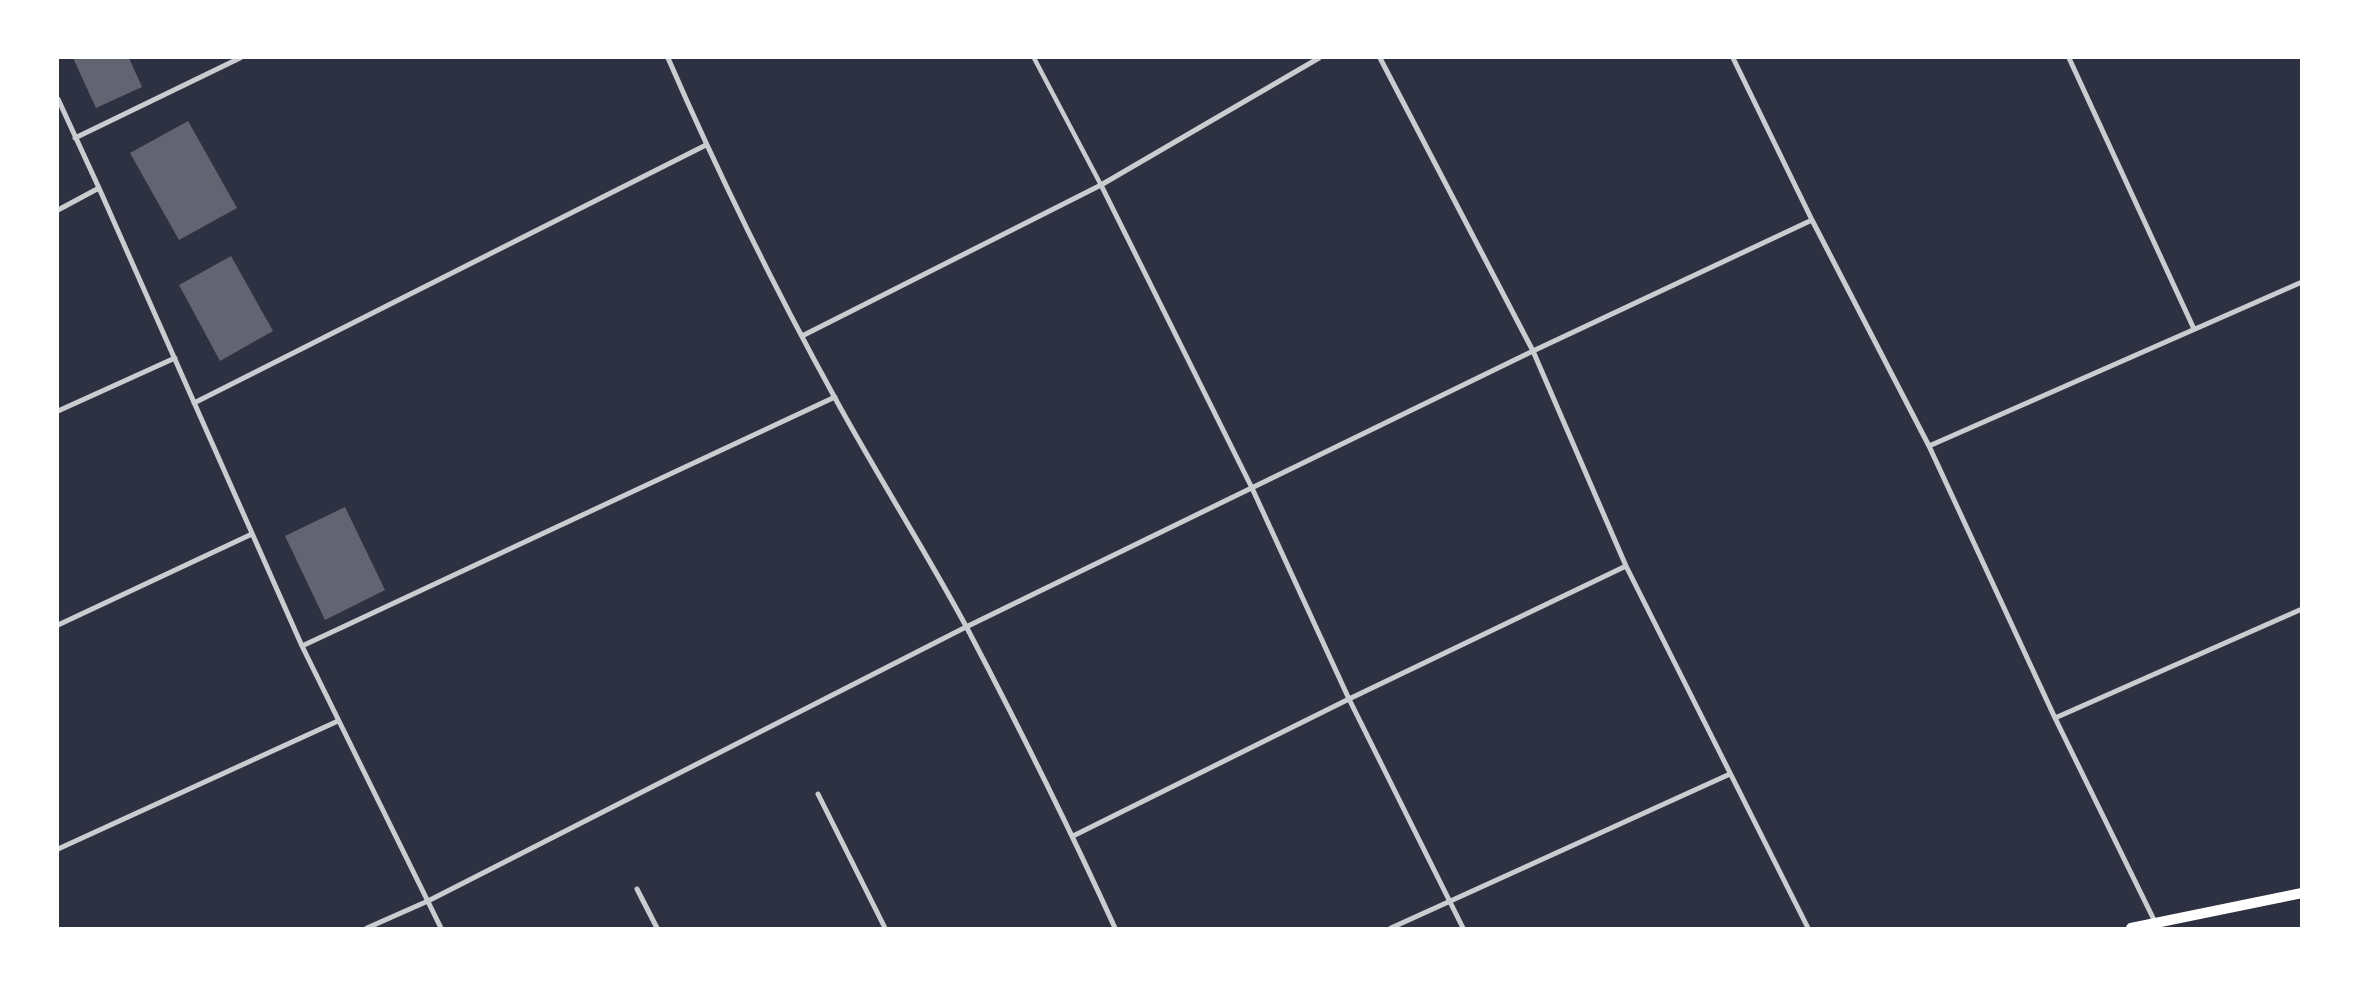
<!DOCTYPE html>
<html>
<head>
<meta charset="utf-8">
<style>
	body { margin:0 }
	#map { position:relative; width:2359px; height:986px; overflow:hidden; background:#2d3142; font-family:"Nunito Sans",sans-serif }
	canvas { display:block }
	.frame { position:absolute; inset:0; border:59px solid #fff; pointer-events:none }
</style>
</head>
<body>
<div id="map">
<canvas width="2359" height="986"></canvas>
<div class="frame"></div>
</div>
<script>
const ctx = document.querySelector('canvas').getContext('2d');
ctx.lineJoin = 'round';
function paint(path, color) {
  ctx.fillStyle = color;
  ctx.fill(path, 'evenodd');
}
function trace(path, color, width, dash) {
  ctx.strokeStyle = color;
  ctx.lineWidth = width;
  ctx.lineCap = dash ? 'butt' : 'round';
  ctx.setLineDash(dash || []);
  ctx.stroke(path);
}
paint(new Path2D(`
	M73,58H129L142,87L96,108Z
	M188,121L237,208L179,240L130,153Z
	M231,256L273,331L220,361L179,285Z
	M345,507L385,590L325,620L285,536Z`), '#626471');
trace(new Path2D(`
	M1034,58L1101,185`), '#caccd0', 4.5);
trace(new Path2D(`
	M668,58C718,173 774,287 835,398C877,475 925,550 967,628C1019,727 1069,827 1115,928
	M1380,58L1533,351L1626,566L1808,928
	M1733,58L1812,220L1929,446L2055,718L2158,928
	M2069,58L2194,329
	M58,99L99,188L302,646L441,928
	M75,138L240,58
	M1101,185L1252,488L1349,699L1463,928
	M58,210L99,188
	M802,336L1101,185L1319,58
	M194,403L706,145
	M58,411L175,358
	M1929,446L2302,282
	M58,625L252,534
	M302,646L835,397
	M2055,718L2302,609
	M818,794L885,928
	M1073,836L1349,699L1626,566
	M58,849L338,721
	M637,889L657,928
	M367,928L428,901L966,627L1533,351L1812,220
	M1391,928L1730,774`), '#caccd0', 5);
trace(new Path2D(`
	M2131,928L2302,893`), '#fff', 10);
</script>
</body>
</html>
